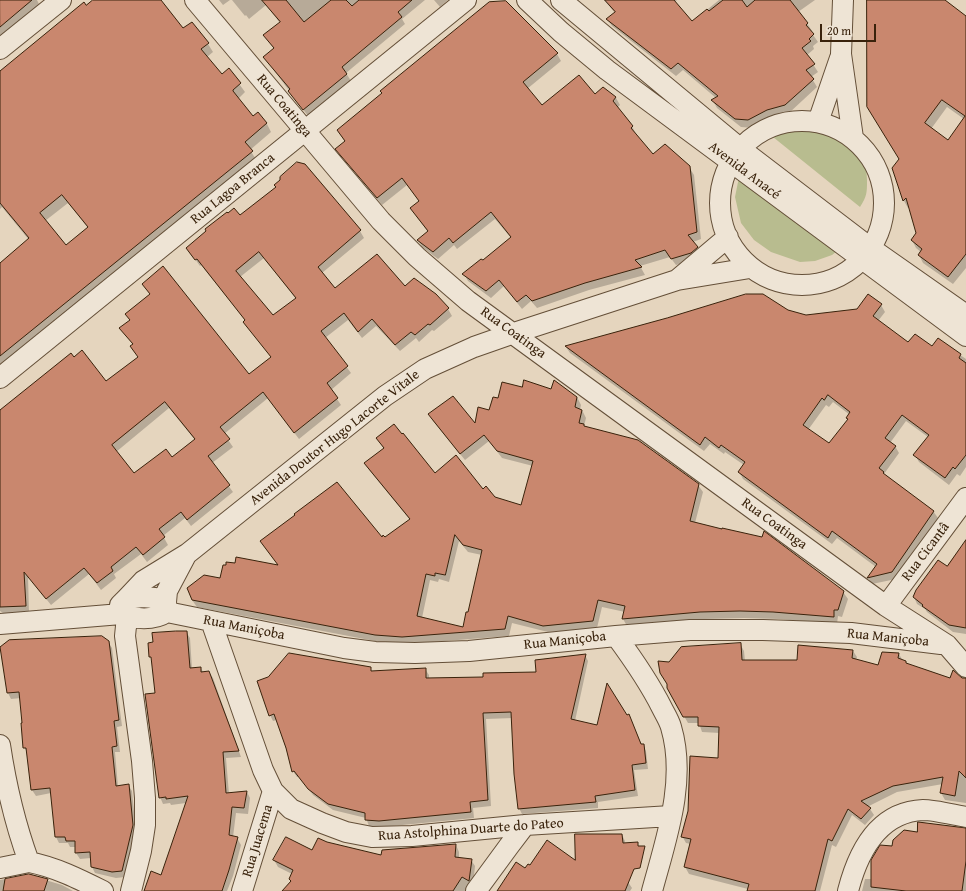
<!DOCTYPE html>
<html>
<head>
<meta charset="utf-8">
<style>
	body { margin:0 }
	#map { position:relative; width:966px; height:891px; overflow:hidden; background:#e5d5be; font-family:"Gentium Book Plus",serif }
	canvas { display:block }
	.scale { position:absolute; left:820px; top:24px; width:56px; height:18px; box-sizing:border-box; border:2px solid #39220b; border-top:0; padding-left:5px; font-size:12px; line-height:14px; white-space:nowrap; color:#39220b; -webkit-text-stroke:3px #eee4d5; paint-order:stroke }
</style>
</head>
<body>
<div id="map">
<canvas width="966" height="891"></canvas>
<div class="scale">20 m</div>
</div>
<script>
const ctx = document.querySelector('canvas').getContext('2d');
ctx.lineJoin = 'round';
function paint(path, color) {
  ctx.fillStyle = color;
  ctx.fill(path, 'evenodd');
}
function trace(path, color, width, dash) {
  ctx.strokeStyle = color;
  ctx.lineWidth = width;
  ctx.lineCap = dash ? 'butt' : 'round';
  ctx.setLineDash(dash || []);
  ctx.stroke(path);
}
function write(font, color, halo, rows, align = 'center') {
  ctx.font = font + ' "Gentium Book Plus",serif';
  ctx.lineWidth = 3.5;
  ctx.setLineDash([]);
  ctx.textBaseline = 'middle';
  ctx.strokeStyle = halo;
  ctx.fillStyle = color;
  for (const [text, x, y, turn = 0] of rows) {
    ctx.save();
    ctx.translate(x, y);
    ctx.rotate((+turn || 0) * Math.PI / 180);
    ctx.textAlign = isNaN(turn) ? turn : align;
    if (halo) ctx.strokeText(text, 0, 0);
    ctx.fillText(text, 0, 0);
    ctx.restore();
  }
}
paint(new Path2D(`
	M816,122C844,132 867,148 867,180C867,193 867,196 860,207L773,137C788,126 798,123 816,122Z
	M740,172L841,248L832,255L815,261L800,262L771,252L754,240L741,223L735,197Z`), '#b8bc8f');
paint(new Path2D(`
	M0,0H37L40,6L0,39Z
	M94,0H156L183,29L191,23L208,44L213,52L207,57L222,76L229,70L245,92L238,99L253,117L258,113L267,124L271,132L250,150L257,161L0,369V264L29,240L2,207L0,209V71ZM68,203L88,228L66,246L45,221Z
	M219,0H230L223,5Z
	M232,0H425L402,19L405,24L346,73L351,81L308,116L264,57L274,49L264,35L280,23L266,5L249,19L246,15L245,16Z
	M434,0H448L440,7Z
	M604,0H677L675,2L692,22L719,0H815L798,12L807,23L812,31L811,32L818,42L813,46L814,49L807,55L818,72L811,77L817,87L789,113L772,117L753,128L741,127L717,108L713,101L716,98L683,70L676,76L612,26L607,19L615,13Z
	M868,0H943L966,27V268L953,284L923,263L919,255L921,252L916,248L912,240L917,233L910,206L908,208L904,201L893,168L900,159ZM947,107L964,119L948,141L931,129Z
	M557,54L561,61L527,89L542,106L595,96L603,89L616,98L620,105L617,108L632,126L636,134H635L653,155L689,167L694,175L701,239L693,242L701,255L695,260L676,265L670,257L640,266L645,275L589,290L537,308L531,301L522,309L504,286L491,298L468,281L464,274L482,262L511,238L495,219L457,249L454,245L438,259L422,247L418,240L428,232L416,216L420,202L407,185L382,205L341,156L336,149L345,142L338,131Z
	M304,165L360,231L364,238L322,273L335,290L405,288L448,309L452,316L434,331L432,330L419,342L416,338L400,351L376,326L362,338L348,320L325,338L351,373L331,390L341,405L299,439L268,398L224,434L233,447L212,463L233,492L191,526L185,518L163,536L168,545L147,562L141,554L114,574L116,578L101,590L89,574L51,605L28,576L29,613H3L0,611V410L106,382L139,357L131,347L133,345L121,328L130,321L127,315L151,295L143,284L249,376L272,358L246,321L201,265L200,266L187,248L240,216ZM264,258L296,299L273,316L240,277ZM169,408L195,440L172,458L134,474L116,452Z
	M881,305L885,312L878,321L909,344L932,348L938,340L966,359V467L960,476L957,474L949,485L919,462L915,455L928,437L906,421L890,443L895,446L899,453L884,474L933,511L938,518L896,579L872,584L868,578L876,567L837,538L832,544L743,479L739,472L744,465L725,452L724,454L710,444L704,451L570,353L566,347L668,319L788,310L806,316L857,310ZM833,402L850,415L848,419L830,445L808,430L826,405L829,407Z
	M577,397L581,405L580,410H582L586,418L584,426L698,485L703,492L695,523L843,592L848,599L842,617L838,616L837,624L778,619L744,618L705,619L627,626L623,619L625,612L602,607L597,628L548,632L512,623L509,636L406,644L380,642L197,607L192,600L221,579L279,566L262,542L385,539L410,520L370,471L365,464L384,449L377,438L435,474L483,490L494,498L522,506L533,466L502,458L489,441L465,460L433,421L429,414L475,425L490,411L499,399ZM459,541L468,552L482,555L468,613L463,628L422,618L430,580L438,582L439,579L449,582Z
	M966,542V634L953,632L927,612L925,609L917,604L914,597L947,567Z
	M186,632L190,638L192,669L201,668L203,672H209L213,678L241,757L226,758L229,794L247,792L250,798L248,814L236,813L233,837L237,838L241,845L233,876L227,891H145L161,877L186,803L171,805L170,803L163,804L160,797L156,694L153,660L150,657Z
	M108,642L112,648L122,726L117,727L120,752H115L118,787L128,785L132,791L136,832L125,877L116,878L95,873L92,867L91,858L80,859L76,853V847H70L68,843H59L56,837L51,793L36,796L32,790L27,752L24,747L21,698L11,699L8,693Z
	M740,644L744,651L745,661H798L853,651L857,657L856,660L879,666L882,653L899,654L903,661L907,664L950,679H966V803L945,800L941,793L943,784L897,792L867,807L870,809L874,815L865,825L852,815L836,847L832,845L820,891H748V889L689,874L685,867L691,844L686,843L682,836L719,759L720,733L702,732L699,723H688L668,688L669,663Z
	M585,655L588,661L575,721L597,726L629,716L642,745H643L646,751L648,769L634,770L638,796L598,802V808L522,814L519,808L513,718L486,719L491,806L473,808L474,818L382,827L369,826L366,818L333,810L313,795L299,777H297L293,771L277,720L273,721L270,715L370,668L372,672L425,669L429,675V679L484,678L537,673Z
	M966,829V891H862L865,879H872L893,847L918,833Z
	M622,835L625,841L626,857L581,845Z
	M327,843L382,856L456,845L459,852V858L471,860L475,866L473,887L469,885L465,891H284L292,882V874L278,867L274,860L313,851Z
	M29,875L62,885L73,891H0V880Z
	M628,882L632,888L630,891H568Z`), '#0003');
const building = new Path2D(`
	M0,0H32L0,27Z
	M93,0H161L183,28L192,22L209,43L201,49L222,74L229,68L241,83L233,90V91L253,116L258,112L267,123L245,142L253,151L0,356V263L29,238L0,203V71L84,2L86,5ZM62,195L88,227L66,245L40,213Z
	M262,0H286L304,22L331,0H346L352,6L359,0H412L398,12L402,17L342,67L347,74L303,110L288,91L290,89L263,57L274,48L263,35L280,22Z
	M605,0H674L692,21L707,9L709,11L723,0H742L747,7L755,0H790L808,23L806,25L814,34L809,39L811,41L802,48L815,64L806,70L814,79L785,105L767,110L748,120L735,119L711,100L718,96L678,63L671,69L606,19L615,12Z
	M867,0H945L966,16V254L948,277L918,255L922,249L911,240L916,233L906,198L903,201L892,168L899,159L867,107ZM942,100L965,116L948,140L925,123Z
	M506,1L558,53L523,82L542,105L579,75L595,94L603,87L616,97L613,101L633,126L631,128L653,154L665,144L690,166L697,232L688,235L698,247L691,253L671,259L665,250L635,260L642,267L585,283L532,301L526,295L517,302L499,280L486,291L462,274L481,259L483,260L511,237L491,212L453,243L449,238L433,252L417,240L428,231L410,208L419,201L402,178L377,198L335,149L345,141L337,130L382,93L380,91L489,2Z
	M297,162L305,164L361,230L318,267L335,288L377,254L405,286L414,278L436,294L449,308L430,325L428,324L415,335L411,332L395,345L372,319L358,332L344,313L321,331L348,366L327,383L338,398L294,433L263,392L220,427L230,439L208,456L230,485L187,520L181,512L159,529L165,537L143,555L136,547L111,567L113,571L97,583L84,568L46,599L24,572L26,606L0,607V410L71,353L74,357L82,350L106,381L138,357L130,346L133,344L119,328L130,320L125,314L150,294L142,284L163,266L249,374L271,357L243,322L245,320L197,259L195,260L186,248L206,231L205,229L227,212L228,213L234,208L240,215L276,187L274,185L280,180V177ZM259,252L296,298L273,315L236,271ZM165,402L195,439L172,457L166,449L134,473L112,445Z
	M746,294H763L788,310L806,315L857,309L868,294L882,304L873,316L908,342L915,334L932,346L938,338L961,354L959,358L966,363V455L955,469L953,467L945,478L913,455L929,435L902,415L885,438L896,446L879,468L884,472L883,473L934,511L892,572L867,578L877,564L832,531L828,538L738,472L745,462L721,445L719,448L705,437L700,445L565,346L667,318ZM828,395L850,412L846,418L848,419L829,443L803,425L822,398L824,400Z
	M524,380L551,389L554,380L577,397L575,407L582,410L579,423L584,424V426L638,440L699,484L690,521L722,529V528L762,537L764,531L844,591L838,610H834V617L773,612L740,611L700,612L622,619L625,606L598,600L593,621L543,626L508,616L505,629L402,637L375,635L192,600L187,588L204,575L220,578L223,565H226V562L235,563L236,557L278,565L260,541L295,515L294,514L337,482L382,537L383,535L385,537L410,519L364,463L384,448L376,438L394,424L402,434L403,433L435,473L456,455L483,489L486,486L495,497L521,505L533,461L497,451L484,435L460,454L428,414L453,396L475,423L478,407L489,410L493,397L498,398L502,382L522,387ZM455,535L463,545L482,550L468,612H466L463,627L417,616L426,574L435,576V573L445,575Z
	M966,540V628L949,625L922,606L923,605L913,597L916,590L938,560L947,566Z
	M176,631H187L190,668L201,667V672L209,671L239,751L223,752L226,793L247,791L244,808L232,807L229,835L238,837L229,870L222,891H144L151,871L161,875L188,796L166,799V797L159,798L145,694L155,693L151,657H149L148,643L153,642L152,633Z
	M102,636L109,641L119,720L114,721L117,746L112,747L116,786L129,784L133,825L122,871L112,872L91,867L90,852L75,853V841H66L65,837H55L50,788L31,790L26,748H23L21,723H22L19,692L7,693L0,647L9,640Z
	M741,643L742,660H797L798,645L853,650L852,658L878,665L882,652L899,653L898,658L906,661V663L950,678L953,670L962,678H966V778L959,771L955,796L940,793L943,777L893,786L861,801L871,808L861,819L848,809L832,841L828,839L815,891H747L749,884L684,867L691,839L681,837L688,811L690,756L718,758L719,727L698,726V717H683L667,688V684L660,673L658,661L669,662L681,647Z
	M289,653L371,667V671L426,668V678L483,677V673L536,672L535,660L586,654L571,719L597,725L607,683L627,715L629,714L641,744H644L646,763L632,765L635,790L595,796L596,802L518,809L514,774L511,712L483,713L488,800L470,802L471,812L379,821L365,820V813L328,804L308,789L294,771L292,772L286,748L274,714L269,716L257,681L268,677Z
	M918,822L966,828V861L962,891H906L871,887V860L880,845L892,846L893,840L904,830L917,832Z
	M575,834H622L623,843L638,842V846H645L640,868L634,869L625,891H497L516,862L525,868L528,864L530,865L547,840L575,860Z
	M286,837L312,850L318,838L327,842L381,855L382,850L456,844L455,857L472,859L469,881L462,877L453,891H282L291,881L289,879L293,870L273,860Z
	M29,874L48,879L44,891H3L5,879Z`);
paint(building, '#c9876e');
trace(building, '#39220b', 1);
const minor = new Path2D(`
	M195,0L381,221L417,257L468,301L886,606L947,645L966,667
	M527,0L561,32L607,70L966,336
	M561,0L742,150L869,247L966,315
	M843,0L841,54L853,138
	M0,49L61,0
	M720 203a82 82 0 1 1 164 0a82 82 0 1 1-164 0Z
	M818,122L840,58
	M677,280L728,237
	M0,378L466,0
	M142,597L155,598L166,602L167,612C153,621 135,619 121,614L120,605L126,599Z
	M126,599L143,581L187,554L385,396L425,369L474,347L514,333L677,280L750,268
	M166,602L167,591L185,557
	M886,606L966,498
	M167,612L344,648L375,652L415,653L469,651L616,636L690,630H763L851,633L941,644
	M211,621L263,770L273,791L291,809L322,823L346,832L372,837L412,836L525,825L671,816
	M0,624L121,614
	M616,636C633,659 649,682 662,708C665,714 669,720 671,727C687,781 666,839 652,891
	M0,745C6,785 15,824 29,862C55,867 79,879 103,891
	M0,868L29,862
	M131,891L141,851L145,825V798L142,761L125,636L126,626L131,617
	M242,891L273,791
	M476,891L509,846L525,825
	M848,891C858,852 878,812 923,810C935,810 954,815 966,817`);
trace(minor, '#644f38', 22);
trace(minor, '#eee4d5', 20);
write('14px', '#39220b', '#eee4d5', [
	["Rua Coatinga",284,106,50],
	["Avenida Anacé",744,171,37],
	["Rua Lagoa Branca",233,189,-39],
	["Rua Coatinga",513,333,36],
	["Avenida Doutor Hugo Lacorte Vitale",335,438,-38],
	["Rua Coatinga",774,524,36],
	["Rua Cicantâ",926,552,-53],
	["Rua Maniçoba",244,628,11],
	["Rua Maniçoba",888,638,6],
	["Rua Maniçoba",565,641,-6],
	["Rua Astolphina Duarte do Pateo",471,830,-4],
	["Rua Juacema",258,841,-73]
]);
</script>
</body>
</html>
